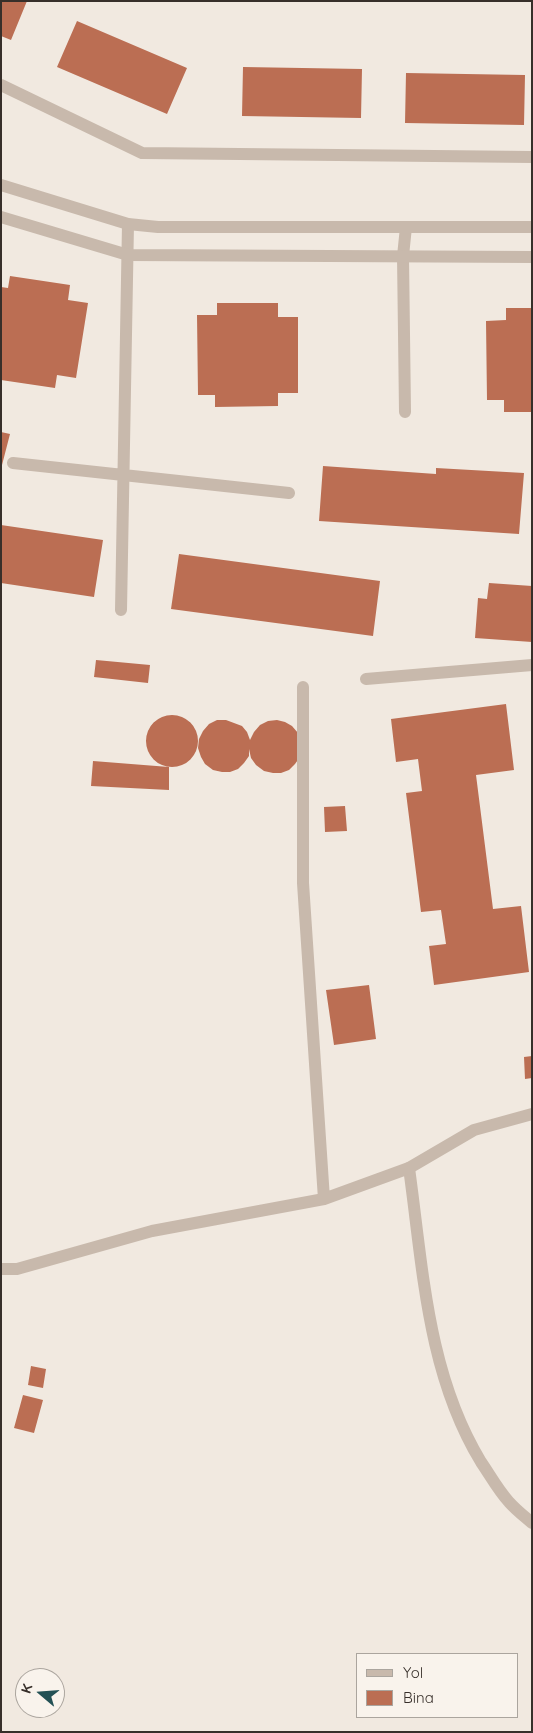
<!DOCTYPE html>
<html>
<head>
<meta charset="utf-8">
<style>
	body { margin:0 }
	#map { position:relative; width:533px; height:1733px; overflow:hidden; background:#f1e9e0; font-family:Quicksand,sans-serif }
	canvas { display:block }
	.frame { position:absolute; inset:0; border:2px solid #372f2a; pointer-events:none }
	.legend { position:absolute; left:356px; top:1653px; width:162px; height:65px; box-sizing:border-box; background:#f9f3ec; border:1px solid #aba59e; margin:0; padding:6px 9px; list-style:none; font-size:15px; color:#372f2a }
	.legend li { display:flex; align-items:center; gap:10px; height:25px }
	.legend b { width:25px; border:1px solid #aba59e }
	.north { position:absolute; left:15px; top:1668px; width:50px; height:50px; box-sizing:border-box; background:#f9f3ec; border:1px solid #aba59e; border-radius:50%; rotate:288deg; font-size:14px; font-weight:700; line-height:20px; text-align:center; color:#372f2a }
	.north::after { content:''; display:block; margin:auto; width:18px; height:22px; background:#235155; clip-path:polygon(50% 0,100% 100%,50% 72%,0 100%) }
</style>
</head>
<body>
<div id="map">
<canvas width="533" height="1733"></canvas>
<div class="frame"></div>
<ul class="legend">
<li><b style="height:6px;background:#c8b9ac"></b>Yol</li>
<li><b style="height:14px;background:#bb6e53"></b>Bina</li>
</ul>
<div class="north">K</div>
</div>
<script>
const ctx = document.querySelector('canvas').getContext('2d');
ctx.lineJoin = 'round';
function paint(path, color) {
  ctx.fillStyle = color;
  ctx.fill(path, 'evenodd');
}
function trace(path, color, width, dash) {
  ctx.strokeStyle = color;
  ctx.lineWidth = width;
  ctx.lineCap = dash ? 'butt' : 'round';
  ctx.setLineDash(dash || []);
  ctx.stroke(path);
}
paint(new Path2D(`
	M1,1H27L11,40L1,36Z
	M77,21L187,68L167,114L57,67Z
	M243,67L362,69L361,118L242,116Z
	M406,73L525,75L524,125L405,123Z
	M10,276L70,285L68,300L88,303L76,378L57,375L55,388L1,380V287L8,288Z
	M217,303H278V317H298V393H278V406L215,407V395H198L197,315H217Z
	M506,308H532V412H504V400H487L486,321L506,320Z
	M1,432L10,434L2,465H1Z
	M323,466L436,474V468L524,473L519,534L319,521Z
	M1,525L103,540L94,597L1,583Z
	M179,554L380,581L373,636L171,609Z
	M489,583L532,586V642L475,638L478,598L487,599Z
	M96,660L150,665L148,683L94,677Z
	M506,704L514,770L476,775L493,909L521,906L529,972L434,985L429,946L446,944L441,910L421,912L406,793L422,791L418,759L396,762L391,719Z
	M146 741a26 26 0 1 1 52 0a26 26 0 1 1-52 0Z
	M217,720H226L242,726L247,732L250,740L254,732L260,725L268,721L277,720L285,722L292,726L298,733L300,757L295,764L289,770L281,773H273L264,771L256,765L251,758L249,749V756L244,763L238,769L230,772H222L213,770L205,764L201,757L198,748L199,739L203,731L209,724Z
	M93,761L169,767V790L91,786Z
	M345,806L347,831L325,832L324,807Z
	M369,985L376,1039L334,1045L326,990Z
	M532,1056V1078L525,1079L524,1057Z
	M31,1366L46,1369L43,1388L28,1385Z
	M23,1395L43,1400L34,1433L14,1428Z`), '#bb6e53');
trace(new Path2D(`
	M409,1168C423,1268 427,1373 481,1462C490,1475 498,1490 509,1502C516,1510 524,1516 532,1523`), '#c8b9ac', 12);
trace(new Path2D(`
	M1,85L142,153L532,157
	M405,412L403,256L406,227
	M13,463L289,493
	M121,610L128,224
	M366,679L532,665
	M303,687V883L324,1199
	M1,1269H17L152,1231L324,1199L409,1168L474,1130L532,1114`), '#c8b9ac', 12);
trace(new Path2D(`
	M1,185L128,224L158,227H532
	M1,217L128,255L532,257`), '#c8b9ac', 12);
</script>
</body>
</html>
